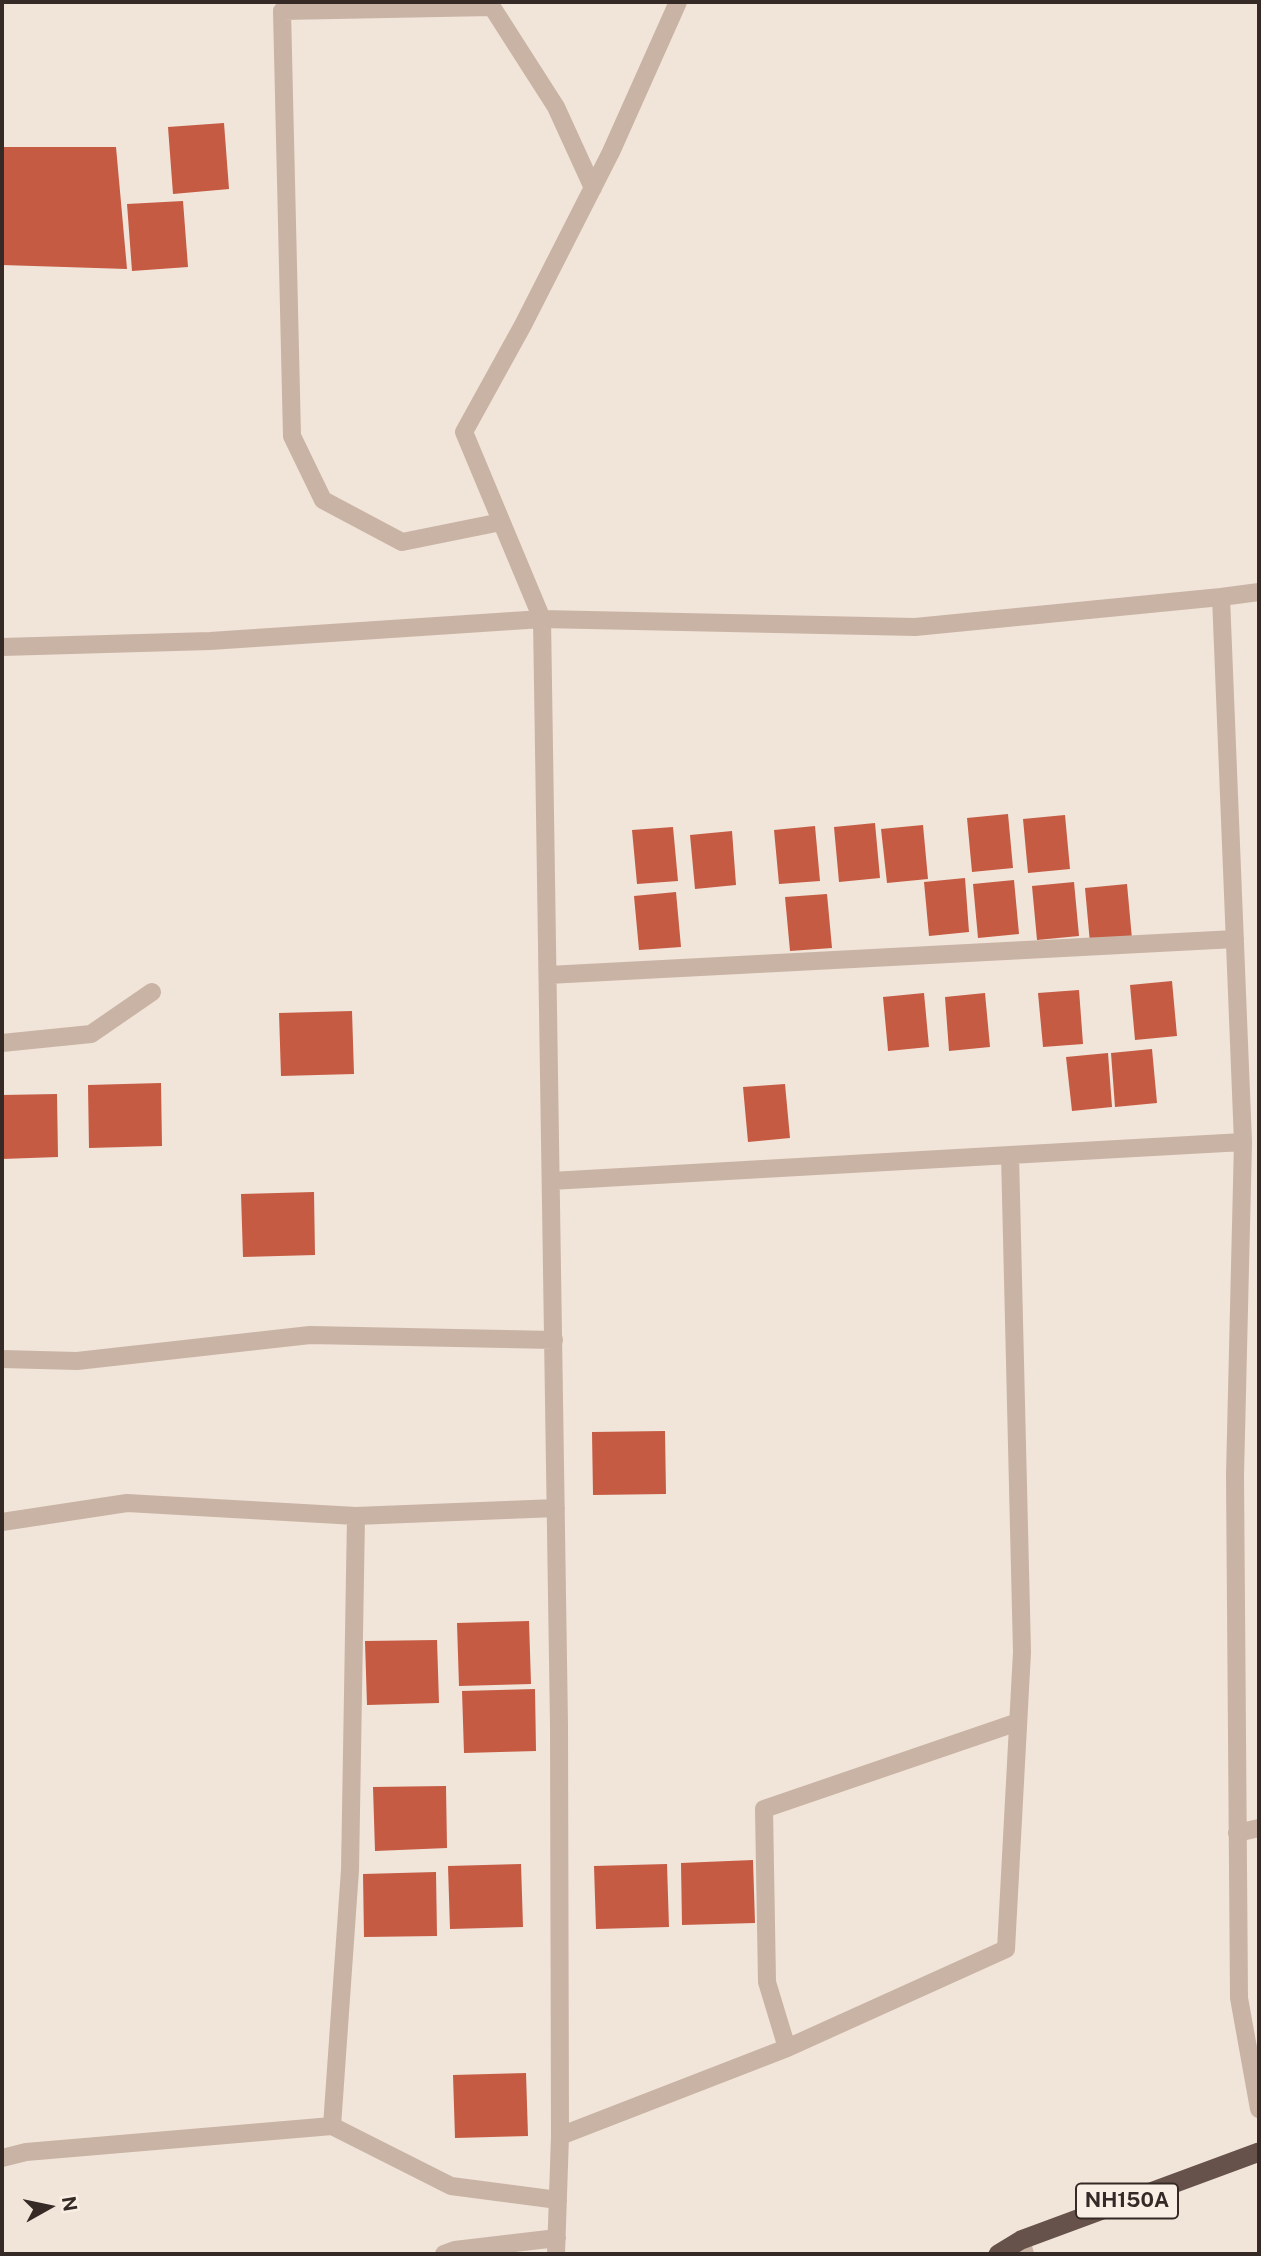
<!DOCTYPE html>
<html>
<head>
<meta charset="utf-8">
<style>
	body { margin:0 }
	#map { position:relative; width:1261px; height:2256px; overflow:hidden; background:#f1e4d9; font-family:"Public Sans",sans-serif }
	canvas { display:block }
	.frame { position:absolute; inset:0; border:4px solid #352a26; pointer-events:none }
	.north { position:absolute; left:14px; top:2172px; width:70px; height:70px; -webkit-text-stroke:5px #f9efe5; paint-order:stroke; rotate:81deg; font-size:19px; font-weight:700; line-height:28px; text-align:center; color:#352a26 }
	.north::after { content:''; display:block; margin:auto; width:24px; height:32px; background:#352a26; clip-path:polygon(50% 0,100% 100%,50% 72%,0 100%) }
</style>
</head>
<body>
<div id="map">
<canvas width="1261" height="2256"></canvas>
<div class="frame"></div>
<div class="north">N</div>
</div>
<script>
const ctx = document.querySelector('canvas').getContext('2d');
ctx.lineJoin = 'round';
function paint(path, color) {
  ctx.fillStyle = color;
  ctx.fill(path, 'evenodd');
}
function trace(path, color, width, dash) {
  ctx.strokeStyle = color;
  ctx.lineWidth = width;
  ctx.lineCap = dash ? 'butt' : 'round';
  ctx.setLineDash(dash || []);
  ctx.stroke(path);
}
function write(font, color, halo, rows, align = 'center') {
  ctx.font = font + ' "Public Sans",sans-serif';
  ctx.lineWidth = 6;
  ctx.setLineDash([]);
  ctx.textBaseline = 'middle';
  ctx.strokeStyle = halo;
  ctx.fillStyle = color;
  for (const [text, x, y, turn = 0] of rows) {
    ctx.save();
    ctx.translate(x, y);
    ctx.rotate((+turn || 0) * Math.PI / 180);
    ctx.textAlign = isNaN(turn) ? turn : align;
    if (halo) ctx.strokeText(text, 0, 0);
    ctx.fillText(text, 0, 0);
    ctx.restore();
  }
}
paint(new Path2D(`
	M224,123L229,189L173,194L168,127Z
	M2,147H116L127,269L2,265Z
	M183,201L188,267L132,271L127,204Z
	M1008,814L1013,868L972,872L967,818Z
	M1065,815L1070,869L1028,873L1023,819Z
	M875,823L880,878L839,882L834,827Z
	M923,825L928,879L887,883L881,829Z
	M815,826L820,881L779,884L774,830Z
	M673,827L678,881L637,884L632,830Z
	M732,831L736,885L695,889L690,835Z
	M965,878L969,932L929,936L924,882Z
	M1014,880L1019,934L978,938L973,884Z
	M1074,882L1079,936L1037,940L1032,886Z
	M1127,884L1132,939L1090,943L1085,888Z
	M676,892L681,947L639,950L634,896Z
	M827,894L832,948L790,951L785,897Z
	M1172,981L1177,1036L1135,1040L1130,985Z
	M1079,990L1083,1044L1043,1047L1038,993Z
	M924,993L929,1047L888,1051L883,997Z
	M985,993L990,1047L949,1051L945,997Z
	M352,1011L354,1074L281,1076L279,1013Z
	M1152,1049L1157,1103L1115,1107L1111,1053Z
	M1108,1053L1112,1107L1072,1111L1066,1057Z
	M161,1083L162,1146L89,1148L88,1085Z
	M785,1084L790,1138L748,1142L743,1087Z
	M57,1094L58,1157L2,1159V1095Z
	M314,1192L315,1255L243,1257L241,1194Z
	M665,1431L666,1494L593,1495L592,1432Z
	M529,1621L531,1684L459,1686L457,1623Z
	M437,1640L439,1703L367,1705L365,1641Z
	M535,1689L536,1751L464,1753L462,1691Z
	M446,1786L447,1848L375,1851L373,1787Z
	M753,1860L755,1923L682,1925L681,1863Z
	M521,1864L523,1927L450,1929L448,1866Z
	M667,1864L669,1927L596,1929L594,1866Z
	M436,1872L437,1936L364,1937L363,1874Z
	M526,2073L528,2136L455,2138L453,2075Z`), '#c55b43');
trace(new Path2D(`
	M501,522L402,542L323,500L292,436L282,11L492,7L556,107L593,188
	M2,647L210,641L542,619L464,432L523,325L611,152L678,2
	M548,975L1235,939
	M2,1043L91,1034L152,992
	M1243,1142L1235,1475L1239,1998L1259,2109
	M551,1181L1010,1155
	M2,1359L77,1361L310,1335L554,1340
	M2,1522L127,1503L356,1516L556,1508
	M1237,1833L1259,1828
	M787,2048L767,1982L764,1809L1018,1722
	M332,2126L451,2186L558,2200
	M560,2136L559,1725L542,619L915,627L1221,597
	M2,2158L26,2152L332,2126L350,1870L356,1516
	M1021,2240L1025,2254
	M444,2254L455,2250L557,2238
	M556,2254L560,2136L787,2048L1006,1949L1022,1652L1010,1155L1243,1142L1221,597L1259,592`), '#c9b3a5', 18);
trace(new Path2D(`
	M998,2254L1021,2240L1259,2152`), '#66524a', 19);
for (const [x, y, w] of [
	[1127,2201,102]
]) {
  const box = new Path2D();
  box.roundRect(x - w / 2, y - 17.5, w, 35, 5);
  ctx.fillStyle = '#f9efe5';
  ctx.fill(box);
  trace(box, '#352a26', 2);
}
write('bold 21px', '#352a26', null, [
	["NH150A",1127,2201]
]);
</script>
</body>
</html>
